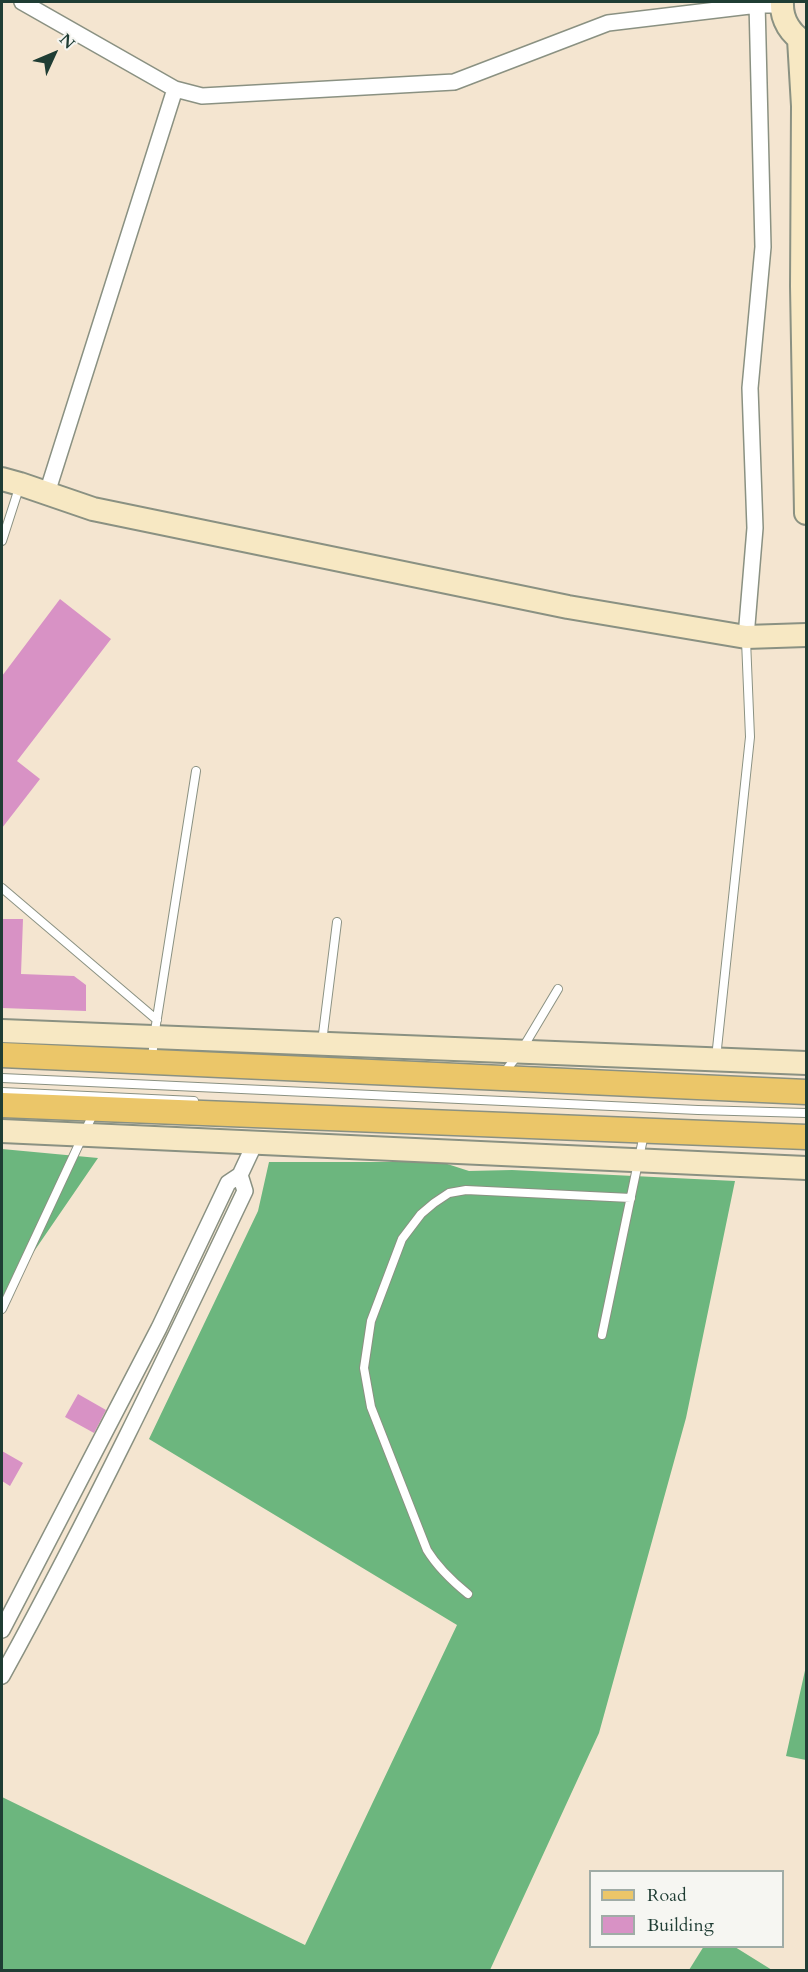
<!DOCTYPE html>
<html>
<head>
<meta charset="utf-8">
<style>
	body { margin:0 }
	#map { position:relative; width:808px; height:1972px; overflow:hidden; background:#f4e5d0; font-family:Cardo,serif }
	canvas { display:block }
	.frame { position:absolute; inset:0; border:3px solid #1f3d34; pointer-events:none }
	.legend { position:absolute; left:589px; top:1870px; width:195px; height:78px; box-sizing:border-box; background:#f6f6f2; border:2px solid #a0aca6; margin:0; padding:8px 10px; list-style:none; font-size:18px; color:#1f3d34 }
	.legend li { display:flex; align-items:center; gap:12px; height:30px }
	.legend b { width:30px; border:2px solid #a0aca6 }
	.north { position:absolute; left:24px; top:24px; width:60px; height:60px; -webkit-text-stroke:4px #f6f6f2; paint-order:stroke; rotate:46deg; font-size:16px; font-weight:700; line-height:24px; text-align:center; color:#1f3d34 }
	.north::after { content:''; display:block; margin:auto; width:21px; height:27px; background:#1f3d34; clip-path:polygon(50% 0,100% 100%,50% 72%,0 100%) }
</style>
</head>
<body>
<div id="map">
<canvas width="808" height="1972"></canvas>
<div class="frame"></div>
<ul class="legend">
<li><b style="height:8px;background:#ebc669"></b>Road</li>
<li><b style="height:16px;background:#d892c5"></b>Building</li>
</ul>
<div class="north">N</div>
</div>
<script>
const ctx = document.querySelector('canvas').getContext('2d');
ctx.lineJoin = 'round';
function paint(path, color) {
  ctx.fillStyle = color;
  ctx.fill(path, 'evenodd');
}
function trace(path, color, width, dash) {
  ctx.strokeStyle = color;
  ctx.lineWidth = width;
  ctx.lineCap = dash ? 'butt' : 'round';
  ctx.setLineDash(dash || []);
  ctx.stroke(path);
}
paint(new Path2D(`
	M2,1149L98,1158L2,1298Z
	M269,1162H441L469,1171L512,1170L735,1181L686,1418L599,1733L490,1970H2V1797L305,1945L457,1625L149,1439L258,1211Z
	M806,1666V1760L786,1756Z
	M704,1946L735,1947L772,1970H689Z`), '#6cb67e');
paint(new Path2D(`
	M60,599L111,639L17,761L40,779L2,828V676Z
	M2,919H23L21,974L74,976L86,985V1011L2,1008Z
	M78,1394L106,1410L94,1433L65,1417Z
	M2,1451L23,1463L10,1486L2,1481Z`), '#d892c5');
const lane = new Path2D(`
	M2,541L20,485
	M2,888L157,1020
	M322,1042L337,922
	M716,1058L750,737L746,640
	M152,1060L154,1037L196,771
	M503,1074L521,1051L558,989
	M2,1078L698,1110L806,1113
	M2,1092L194,1101
	M2,1309L94,1112
	M602,1335L644,1134
	M468,1594C452,1581 438,1568 427,1550L371,1407L364,1368L371,1321L402,1239L421,1214L434,1203L449,1193L466,1190L631,1198`);
const street = new Path2D(`
	M22,2L175,89L202,96L454,82L608,23L758,5H782
	M47,493L175,89
	M746,637L755,528L750,388L763,247L757,2
	M2,1630L159,1328L228,1183L240,1175L255,1143
	M2,1676C89,1518 167,1355 245,1191L240,1175`);
const secondary = new Path2D(`
	M782,2C781,20 791,35 806,43
	M799,39L803,106L802,286L806,513
	M2,479L20,484L93,509L568,607L746,637L806,635
	M2,1031L806,1063
	M2,1131L806,1168`);
const primary = new Path2D(`
	M2,1055L806,1092
	M2,1105L806,1137`);
trace(lane, '#8a9182', 10);
trace(street, '#8a9182', 18);
trace(secondary, '#8a9182', 26);
trace(primary, '#8a9182', 27);
trace(lane, '#fff', 8);
trace(street, '#fff', 15);
trace(secondary, '#f7e8c3', 22);
trace(primary, '#ebc669', 24);
</script>
</body>
</html>
